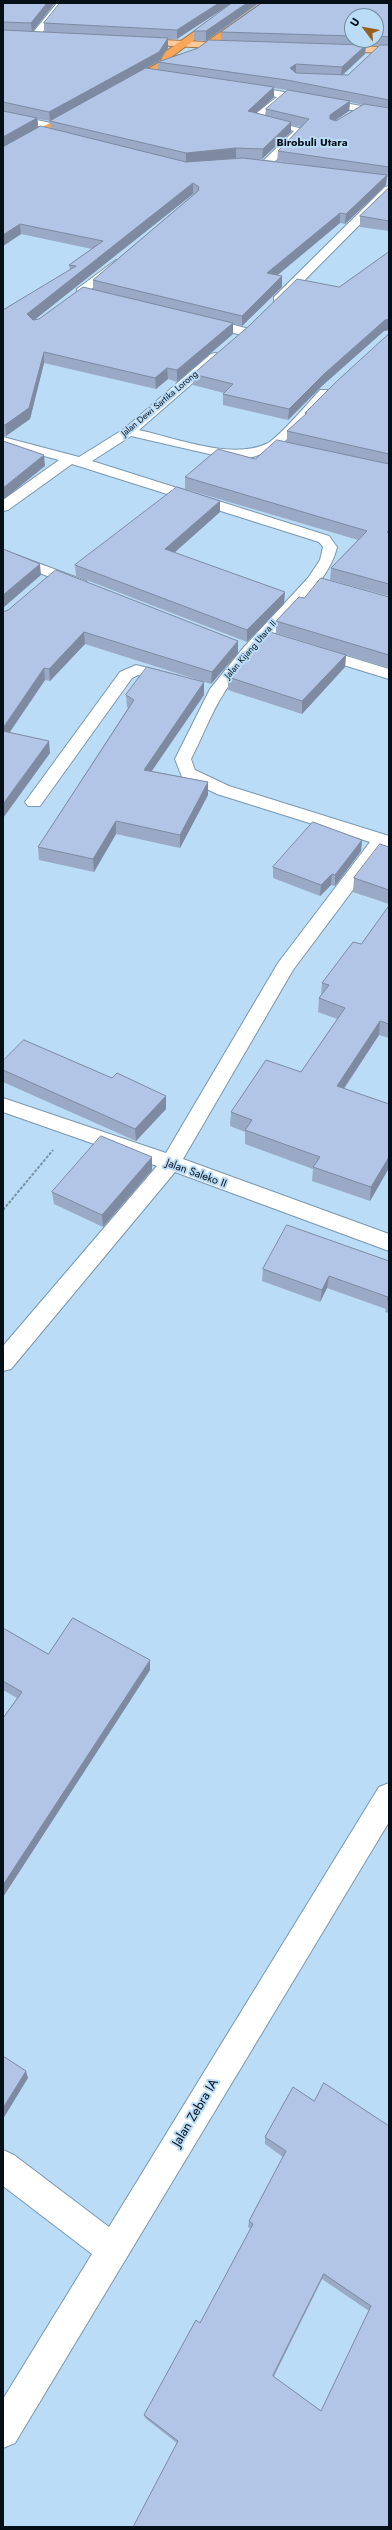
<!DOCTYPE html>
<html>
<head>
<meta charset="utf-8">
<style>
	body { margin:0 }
	#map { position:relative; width:392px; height:2530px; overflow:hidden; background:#bbdcf7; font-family:Jost,sans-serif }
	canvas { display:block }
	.frame { position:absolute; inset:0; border:4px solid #040f18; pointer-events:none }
	.north { position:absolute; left:344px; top:8px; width:40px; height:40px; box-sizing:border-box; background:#bbdcf7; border:1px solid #728a9e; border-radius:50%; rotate:302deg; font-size:11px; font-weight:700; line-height:16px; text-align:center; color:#040f18 }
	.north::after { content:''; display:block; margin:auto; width:14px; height:18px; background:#9a5e20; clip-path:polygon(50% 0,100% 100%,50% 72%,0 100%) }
</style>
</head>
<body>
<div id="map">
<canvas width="392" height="2530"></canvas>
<div class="frame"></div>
<div class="north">U</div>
</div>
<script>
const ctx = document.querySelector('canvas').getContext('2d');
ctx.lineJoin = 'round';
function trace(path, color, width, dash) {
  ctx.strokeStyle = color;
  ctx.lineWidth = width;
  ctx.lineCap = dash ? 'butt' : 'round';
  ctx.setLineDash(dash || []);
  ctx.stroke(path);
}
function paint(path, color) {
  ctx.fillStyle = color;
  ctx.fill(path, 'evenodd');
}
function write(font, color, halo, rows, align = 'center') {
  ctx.font = font + ' Jost,sans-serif';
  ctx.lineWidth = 4;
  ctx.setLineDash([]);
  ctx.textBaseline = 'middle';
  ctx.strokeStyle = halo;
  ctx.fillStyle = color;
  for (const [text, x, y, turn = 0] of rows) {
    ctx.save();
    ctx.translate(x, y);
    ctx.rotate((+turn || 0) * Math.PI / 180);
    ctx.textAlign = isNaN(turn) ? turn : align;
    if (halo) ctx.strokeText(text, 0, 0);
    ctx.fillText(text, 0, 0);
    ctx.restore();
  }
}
const minor = new Path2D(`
	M57,3H66L37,39H31V35Z
	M245,85L389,111V117L287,98L262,119L307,130L269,167L265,168L260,165L261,163L294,131L250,122V118L277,97L242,90V86Z
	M3,113L51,123L56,126L51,129L3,119Z
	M389,186V195L282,303H274V297L385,187Z
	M116,260L120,261V265L90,290L108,294V300L77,295V289Z
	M204,317L249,329L251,332L245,336L200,324L198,321Z
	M215,353L219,354L221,357L219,360L139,430C176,438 233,461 268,443C280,436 309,402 320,390H330L331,393L330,396L283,443L302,447L304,450L302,453L297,454L275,449L253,457L231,459L131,436L92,461L329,536L337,547C327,593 251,650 224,693C211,713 202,738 191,759L195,770L229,786L389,836V847H385L293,970L183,1159L389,1234V1251L175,1172L11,1369L3,1371V1346L157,1166L3,1112V1098L166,1153L278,963L370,842L217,794L182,777L175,759L210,689L244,647L308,578L320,560L323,547L319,542L72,464L8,510L3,511V500L59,460L3,445V437L79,457L124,429L211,354Z
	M3,550L86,581L88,584L86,587H76L3,559Z
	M317,647L389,669V679L311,655L309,652L311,649Z
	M136,665L179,676L181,679L173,684L138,675L132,678L40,806H28L25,802L28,798L120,672Z
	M389,1783V1822L15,2443L3,2448V2399L92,2254L3,2186V2150L14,2155L109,2227L379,1787Z`);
const major = new Path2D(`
	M138,39L232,43L237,46L232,49L135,44V40Z
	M336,46L389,47V53L333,51L331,49Z`);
const highway = new Path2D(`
	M262,3H272L198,56L165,66L130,85L122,83L160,62L165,52L215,17L223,19L170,58L192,52Z
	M73,110L82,112L3,156V149Z`);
trace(minor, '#7897b0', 2);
trace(major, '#a37142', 2);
trace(highway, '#a37142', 2);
trace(new Path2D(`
	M3,1210L53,1150`), '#7992a6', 2, [3, 1.5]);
paint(minor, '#fff');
paint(major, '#fbca9b');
paint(highway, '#f8a659');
paint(new Path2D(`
	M3,3H55L32,32H44V23L232,3L177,39H168V48L159,61L55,118L158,70V62L221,41V32L389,3V177H387L386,185L345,224L340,223L277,275L282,287L242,326L233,324V334L177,382L168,379L156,389L44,363L30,419L6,436H3V310L70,270L69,265L92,249L21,234L3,246ZM352,16H376V40H352ZM366,45L380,46L348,75H343L365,54ZM274,88L298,92L266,109L265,115L256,113L274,97ZM350,102L363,105L336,121H335L349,111ZM38,119L50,121L51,129L38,128ZM291,125L301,127L278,151L277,161L312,166L258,159H262L291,132ZM193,194H194L93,280V289L39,319L34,320Z
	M232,3L206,41L194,40V31Z
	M389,188V231L360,227V216Z
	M389,252V330L384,331L323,385L288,420L223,405V394L224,393L193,385V374L339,287Z
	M389,334V596L330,580L331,568L358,540L185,489V477L255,459L287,442V431L305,416V413Z
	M220,512L174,553L284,604L247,642L76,576L75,565Z
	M389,597V668L276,633V621L304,598Z
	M3,612L238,641V653L211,684L85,644L50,681L45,680L10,732L50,753L3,818Z
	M346,655L345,667L302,714L228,690V677Z
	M126,695H204L152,771L208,782V795L180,848L116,834L94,872L39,860L38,847L128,708L127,707Z
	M362,840L361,851L335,886L331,885L320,896L273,878V867Z
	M389,847V904L353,892L354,878Z
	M389,906V1038L379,1035L344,1089L389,1104V1168L370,1201L312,1181L313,1169L245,1144V1132L230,1126L231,1112L301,1072L337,1019L318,1012L319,998L321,995L322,983L361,944Z
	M3,1061L112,1078L166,1096V1109L136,1141L3,1082Z
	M152,1170L103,1227L54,1204L52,1192Z
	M389,1261V1313L385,1312L386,1309L327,1288L320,1302L262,1281L263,1269Z
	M3,1628L48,1654L150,1670L3,1897V1718L17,1698L3,1690Z
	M314,2101L389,2126V2527L177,2443L145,2418L144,2415L200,2323L251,2229L248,2227L249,2221L283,2157L265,2144V2137ZM322,2279L369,2311L321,2411L273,2376Z`), '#99a9c6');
paint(new Path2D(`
	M47,3H55L32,32L31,23Z
	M219,3H232L177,39V30Z
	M247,3H259L206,41V31Z
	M168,38V48L159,61L50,121L49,112Z
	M366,45L365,54L341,76L342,67Z
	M296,64V74L290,68Z
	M274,87V97L248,121V111Z
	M350,101L349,111L330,124V115Z
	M37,118L38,128L3,147V137Z
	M291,122V132L262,159L263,149Z
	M236,148V158L186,164V153Z
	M387,175L386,185L345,224L346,214Z
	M193,183V194L28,325L27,314Z
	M340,213V223L267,284V273Z
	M20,224L21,234L3,246V235Z
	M282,276V287L242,326V316Z
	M389,319V330L384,331L323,385L288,420L289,409L324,374L385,320Z
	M233,323V334L177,382V370Z
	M44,352V363L30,419L6,436L5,425Z
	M167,368L168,379L156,389L155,378Z
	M44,455L45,466L3,500V488Z
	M220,501V512L165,561V549Z
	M40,564L41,575L3,608V595Z
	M285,592L284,604L247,642V630Z
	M84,632L85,644L50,681L49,669Z
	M238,641V653L211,684L212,672Z
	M346,655L345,667L302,714V701Z
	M44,668L45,680L3,742V728Z
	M204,682V695L144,782V770Z
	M49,741L50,753L3,818V804Z
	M208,782V795L180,848V835Z
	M116,821V834L94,872L93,859Z
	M362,840L361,851L335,886V875Z
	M332,874L331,885L320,896L321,885Z
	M380,1021L379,1035L336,1100L337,1086Z
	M166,1096V1109L136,1141L135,1129Z
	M152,1157V1170L103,1227L102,1215Z
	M389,1157V1168L370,1201L371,1187Z
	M329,1276L327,1288L320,1302L322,1290Z
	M150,1660V1670L3,1897V1885Z
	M26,2071L28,2078L3,2119V2108Z
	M324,2274L322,2279L272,2380L273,2376Z`), '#7d8aa1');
const building = new Path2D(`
	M3,3H47L31,23L3,22Z
	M60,3H219L177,30L44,23Z
	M232,3H247L206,31H194Z
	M262,3H389V37L376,36V16H352V36L221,32Z
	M3,30L168,38L159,52L49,112L3,102Z
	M209,40L366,45L342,67L296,64L290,68L296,73L348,75L380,45H389V100L287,80L158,62L198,48Z
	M146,68L274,87L248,111L291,122L263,149L236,148L186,153L50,121Z
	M288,90L350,101L330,115V119L336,121L364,104L389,108V167L278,151L309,119L266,109Z
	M3,111L37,118L3,137Z
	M41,126L186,162L243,158L387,175L346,214L340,213L267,273L282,276L242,316L93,280L198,191L199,187L193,183L27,314L33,320L39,319L83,287L233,323L177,370L167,368L155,378L44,352L29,408L5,425H3V310L76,266L69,265L103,241L20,224L3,235V147Z
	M389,188V221L360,216Z
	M389,252V319L385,320L324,374L289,409L223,394L233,384L193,374L250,325L297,279L339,287Z
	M389,334V454L287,431L307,413H305L336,382Z
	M277,440L389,464V530L387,532L389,533V584L331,568L367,531L185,477L218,449L255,459Z
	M3,441L44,455L3,488Z
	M177,487L220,501L165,549L285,592L247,630L75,565Z
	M3,549L40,564L3,595Z
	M56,570L238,641L212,672L84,632L49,669L44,668L3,728V612L8,610Z
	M321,578L389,597V655L276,621L299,597L304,598Z
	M267,631L346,655L302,701L228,677Z
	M147,667L204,682L144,770L208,782L180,835L116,821L93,859L38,847L134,700L126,695Z
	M3,731L49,741L3,804Z
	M313,822L362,840L335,875L332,874L321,885L273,867Z
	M380,844L389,847V890L354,878Z
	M389,906V1024L380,1021L337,1086L389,1104V1157L371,1187L313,1167L320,1157L245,1130L252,1120L231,1112L266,1060L301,1072L345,1008L319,998L329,985L322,983L353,942L361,944Z
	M24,1040L112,1078L117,1073L166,1096L135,1129L3,1070V1061Z
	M101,1136L152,1157L102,1215L52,1192Z
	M287,1225L389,1261V1300H387L388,1297L329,1276L322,1290L263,1269Z
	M73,1618L150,1660L3,1885V1718L22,1692L3,1681V1628L48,1654Z
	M3,2056L26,2071L3,2108Z
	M324,2083L389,2126V2527H133L178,2441L144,2415L196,2320L200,2323L253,2224L249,2221L286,2151L265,2137L293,2087L314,2101ZM324,2274L371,2306L321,2411L273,2376Z`);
paint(building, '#b2c5e6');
trace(building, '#7d8aa1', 1);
write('9px', '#040f18', '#bbdcf7', [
	["Jalan Dewi Sartika Lorong",160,404,-40],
	["Jalan Kijang Utara II",251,650,-49]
]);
write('bold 11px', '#040f18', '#bbdcf7', [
	["Birobuli Utara",312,143]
]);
write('11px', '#040f18', '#bbdcf7', [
	["Jalan Saleko II",196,1174,20]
]);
write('13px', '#040f18', '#bbdcf7', [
	["Jalan Zebra IA",196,2113,-59]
]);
</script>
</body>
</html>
